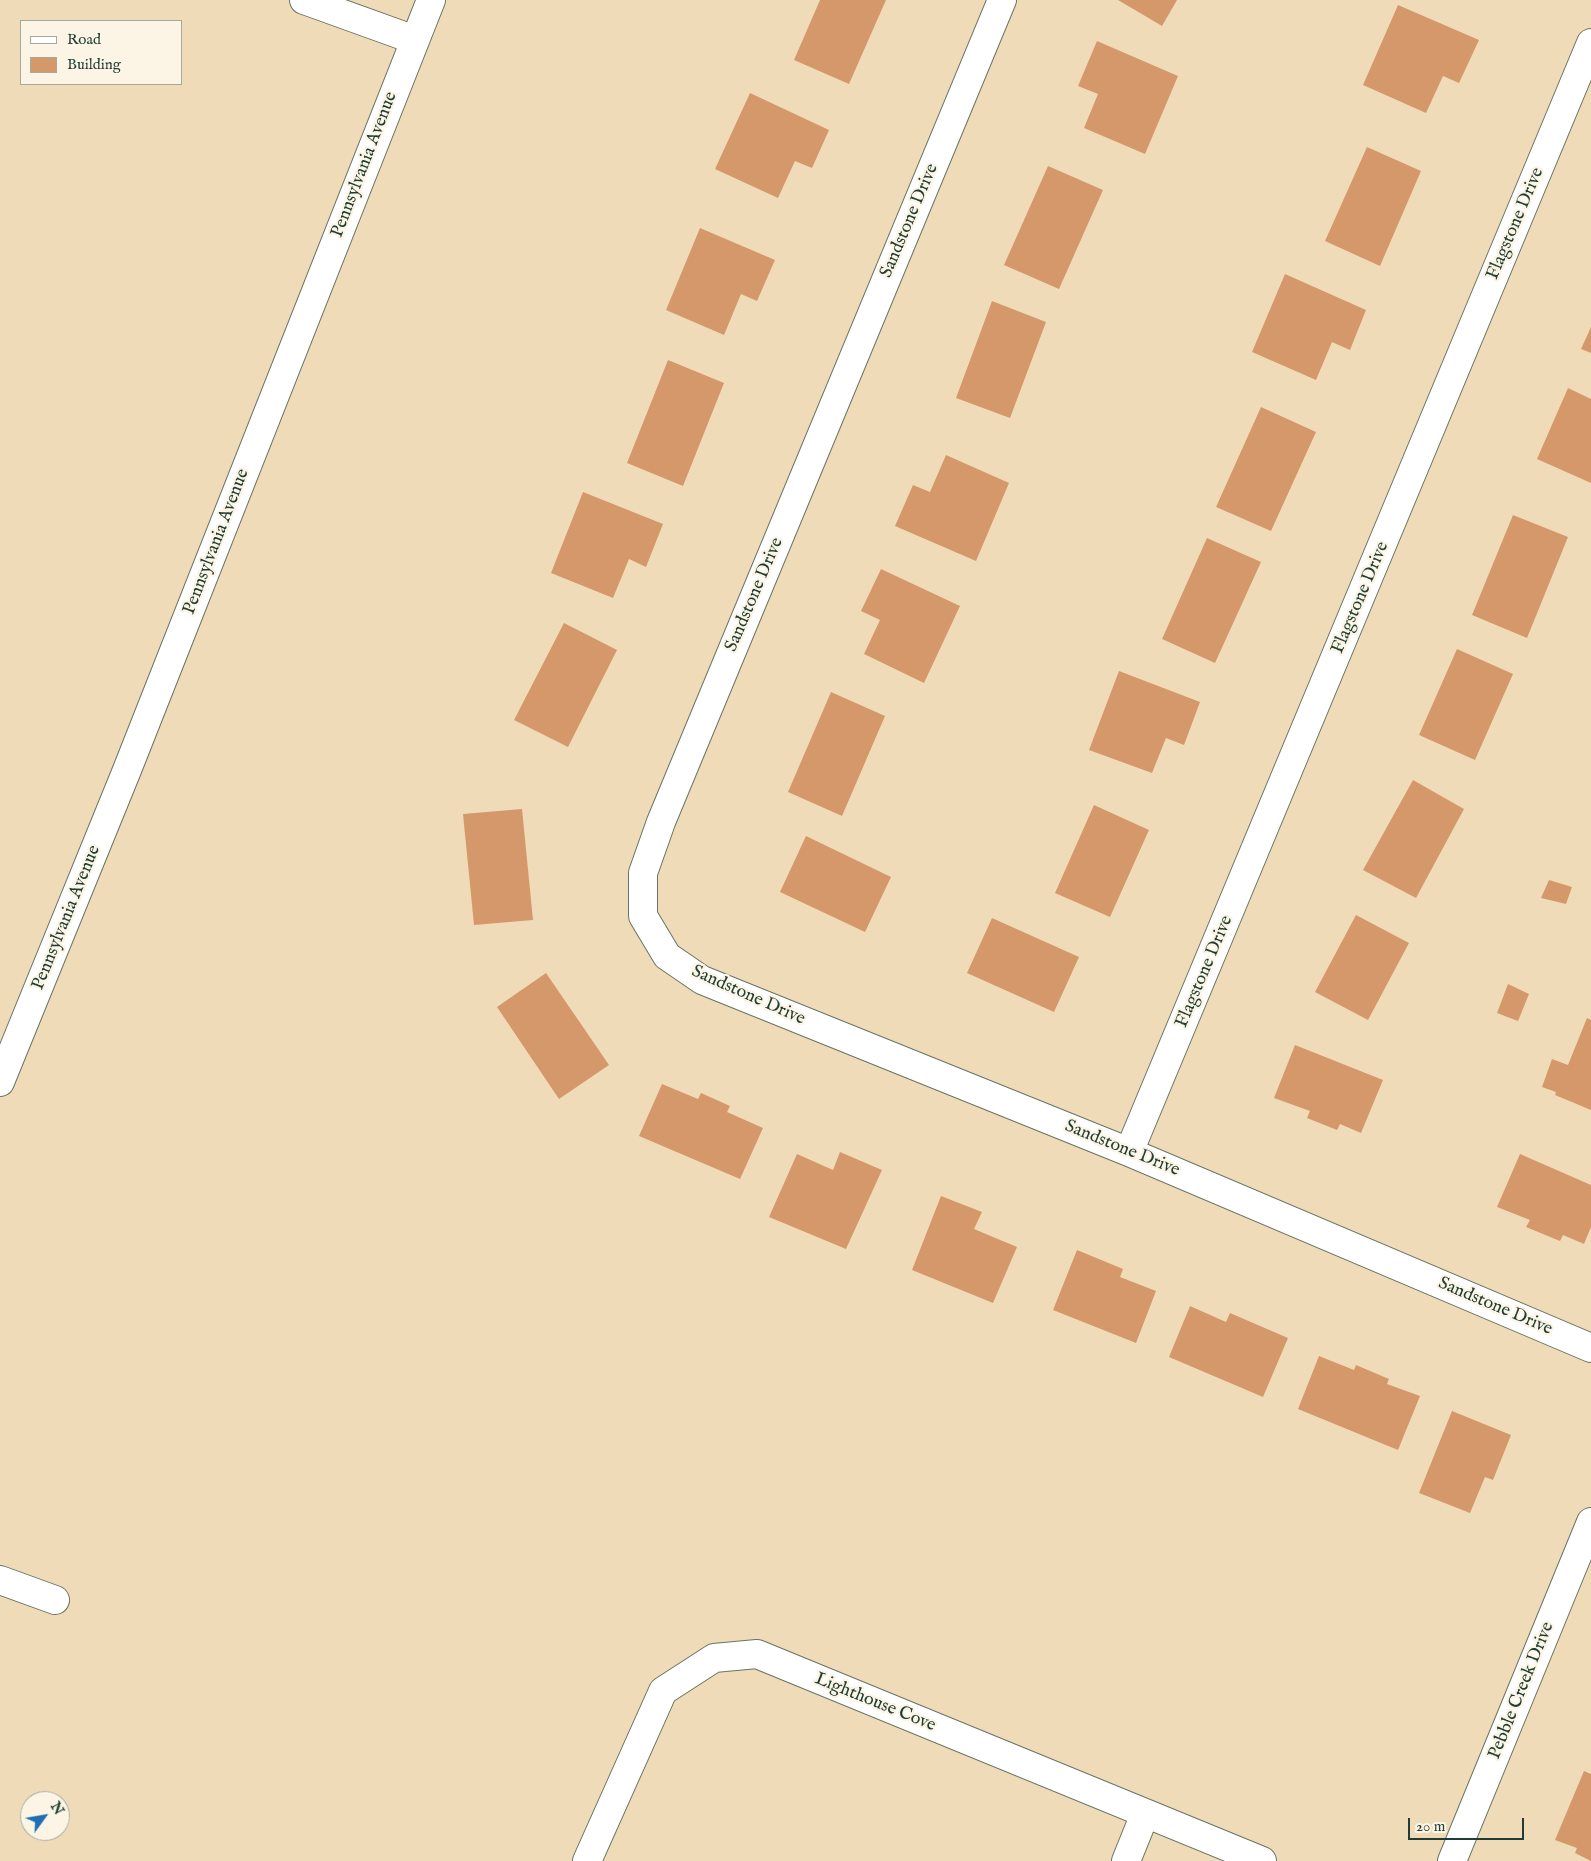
<!DOCTYPE html>
<html>
<head>
<meta charset="utf-8">
<style>
	body { margin:0 }
	#map { position:relative; width:1591px; height:1861px; overflow:hidden; background:#f0dbb9; font-family:"IM FELL English",serif }
	canvas { display:block }
	.legend { position:absolute; left:20px; top:20px; width:162px; height:65px; box-sizing:border-box; background:#fcf5e5; border:1px solid #a4ab9e; margin:0; padding:6px 9px; list-style:none; font-size:15px; color:#1f3d34 }
	.legend li { display:flex; align-items:center; gap:10px; height:25px }
	.legend b { width:25px; border:1px solid #a4ab9e }
	.north { position:absolute; left:20px; top:1791px; width:50px; height:50px; box-sizing:border-box; background:#fcf5e5; border:1px solid #a4ab9e; border-radius:50%; rotate:58deg; font-size:14px; font-weight:700; line-height:20px; text-align:center; color:#1f3d34 }
	.north::after { content:''; display:block; margin:auto; width:18px; height:22px; background:#1f6fb2; clip-path:polygon(50% 0,100% 100%,50% 72%,0 100%) }
	.scale { position:absolute; left:1408px; top:1818px; width:116px; height:22px; box-sizing:border-box; border:2px solid #1f3d34; border-top:0; padding-left:6px; font-size:15px; line-height:18px; white-space:nowrap; color:#1f3d34; -webkit-text-stroke:4px #fcf5e5; paint-order:stroke }
</style>
</head>
<body>
<div id="map">
<canvas width="1591" height="1861"></canvas>
<ul class="legend">
<li><b style="height:6px;background:#fff"></b>Road</li>
<li><b style="height:14px;background:#d5986a"></b>Building</li>
</ul>
<div class="north">N</div>
<div class="scale">20 m</div>
</div>
<script>
const ctx = document.querySelector('canvas').getContext('2d');
ctx.lineJoin = 'round';
function paint(path, color) {
  ctx.fillStyle = color;
  ctx.fill(path, 'evenodd');
}
function trace(path, color, width, dash) {
  ctx.strokeStyle = color;
  ctx.lineWidth = width;
  ctx.lineCap = dash ? 'butt' : 'round';
  ctx.setLineDash(dash || []);
  ctx.stroke(path);
}
function write(font, color, halo, rows, align = 'center') {
  ctx.font = font + ' "IM FELL English",serif';
  ctx.lineWidth = 4.5;
  ctx.setLineDash([]);
  ctx.textBaseline = 'middle';
  ctx.strokeStyle = halo;
  ctx.fillStyle = color;
  for (const [text, x, y, turn = 0] of rows) {
    ctx.save();
    ctx.translate(x, y);
    ctx.rotate((+turn || 0) * Math.PI / 180);
    ctx.textAlign = isNaN(turn) ? turn : align;
    if (halo) ctx.strokeText(text, 0, 0);
    ctx.fillText(text, 0, 0);
    ctx.restore();
  }
}
paint(new Path2D(`
	M820,0H886L849,84L794,60Z
	M1118,0H1177L1162,26Z
	M1398,5L1479,40L1459,83L1443,76L1426,113L1363,85Z
	M1097,41L1178,76L1145,154L1084,128L1098,94L1078,86Z
	M750,93L829,130L812,168L795,161L778,198L715,169Z
	M1367,147L1421,171L1380,266L1325,241Z
	M1048,166L1103,190L1059,289L1004,265Z
	M700,228L775,260L757,301L741,294L724,335L666,310Z
	M1285,274L1366,310L1350,350L1332,342L1316,380L1252,352Z
	M992,301L1046,322L1010,418L956,398Z
	M1591,327V353L1581,349Z
	M668,360L724,383L683,486L627,463Z
	M1568,388L1591,399V483L1537,459Z
	M1261,407L1316,432L1271,531L1216,507Z
	M946,455L1009,483L976,561L895,526L913,485L930,492Z
	M583,492L663,524L646,567L629,559L613,598L551,573Z
	M1513,515L1568,537L1527,638L1472,615Z
	M1207,538L1261,562L1215,663L1162,639Z
	M881,569L960,606L924,683L864,654L880,620L861,611Z
	M564,623L617,650L568,747L514,720Z
	M1457,649L1513,674L1475,760L1419,735Z
	M1119,671L1200,702L1184,745L1166,738L1152,773L1089,750Z
	M831,692L885,716L842,816L788,792Z
	M1413,780L1464,809L1416,898L1363,870Z
	M1094,805L1149,830L1110,917L1055,893Z
	M522,809L533,920L474,925L463,814Z
	M806,836L891,877L865,932L780,892Z
	M1549,880L1572,887L1566,904L1541,898Z
	M1356,915L1409,943L1368,1020L1315,992Z
	M992,918L1079,957L1054,1012L967,973Z
	M546,973L609,1065L559,1099L497,1007Z
	M1508,984L1529,994L1518,1021L1497,1013Z
	M1587,1018L1591,1020V1110L1555,1095L1556,1092L1542,1087L1552,1059L1568,1065Z
	M1295,1045L1383,1080L1361,1133L1340,1124L1337,1130L1307,1118L1310,1111L1274,1098Z
	M662,1084L698,1099L701,1093L730,1106L727,1112L763,1128L740,1179L639,1136Z
	M840,1152L882,1170L846,1249L769,1217L797,1154L833,1170Z
	M1520,1154L1591,1185V1227L1584,1244L1563,1235L1560,1241L1526,1227L1530,1220L1497,1207Z
	M941,1196L982,1212L974,1229L1017,1247L993,1303L912,1270Z
	M1077,1250L1123,1269L1120,1277L1156,1291L1136,1343L1053,1310Z
	M1190,1306L1226,1322L1230,1313L1288,1338L1263,1397L1169,1357Z
	M1319,1356L1354,1370L1356,1365L1389,1379L1387,1384L1420,1396L1398,1450L1298,1409Z
	M1452,1411L1511,1435L1493,1480L1485,1477L1470,1513L1419,1493Z
	M1584,1771L1591,1774V1861L1575,1853L1577,1848L1555,1840Z`), '#d5986a');
const street = new Path2D(`
	M304,0L415,40
	M1002,0L661,822L643,873V916L667,956L702,980L1129,1152L1591,1348
	M0,1082L127,770L431,0
	M1129,1152L1591,43
	M0,1580L55,1600
	M587,1861L663,1691L714,1658L757,1654L1262,1861
	M1126,1861L1145,1814
	M1452,1861L1591,1522`);
trace(street, '#687463', 30);
trace(street, '#fff', 28);
write('18px', '#1f3d34', '#fcf5e5', [
	["Pennsylvania Avenue",365,165,-69],
	["Sandstone Drive",910,221,-67],
	["Flagstone Drive",1516,224,-67],
	["Pennsylvania Avenue",217,542,-69],
	["Sandstone Drive",755,595,-67],
	["Flagstone Drive",1361,598,-67],
	["Pennsylvania Avenue",67,918,-68],
	["Flagstone Drive",1205,972,-67],
	["Sandstone Drive",748,996,24],
	["Sandstone Drive",1122,1149,22],
	["Sandstone Drive",1495,1307,23],
	["Pebble Creek Drive",1522,1691,-68],
	["Lighthouse Cove",875,1703,22]
]);
</script>
</body>
</html>
